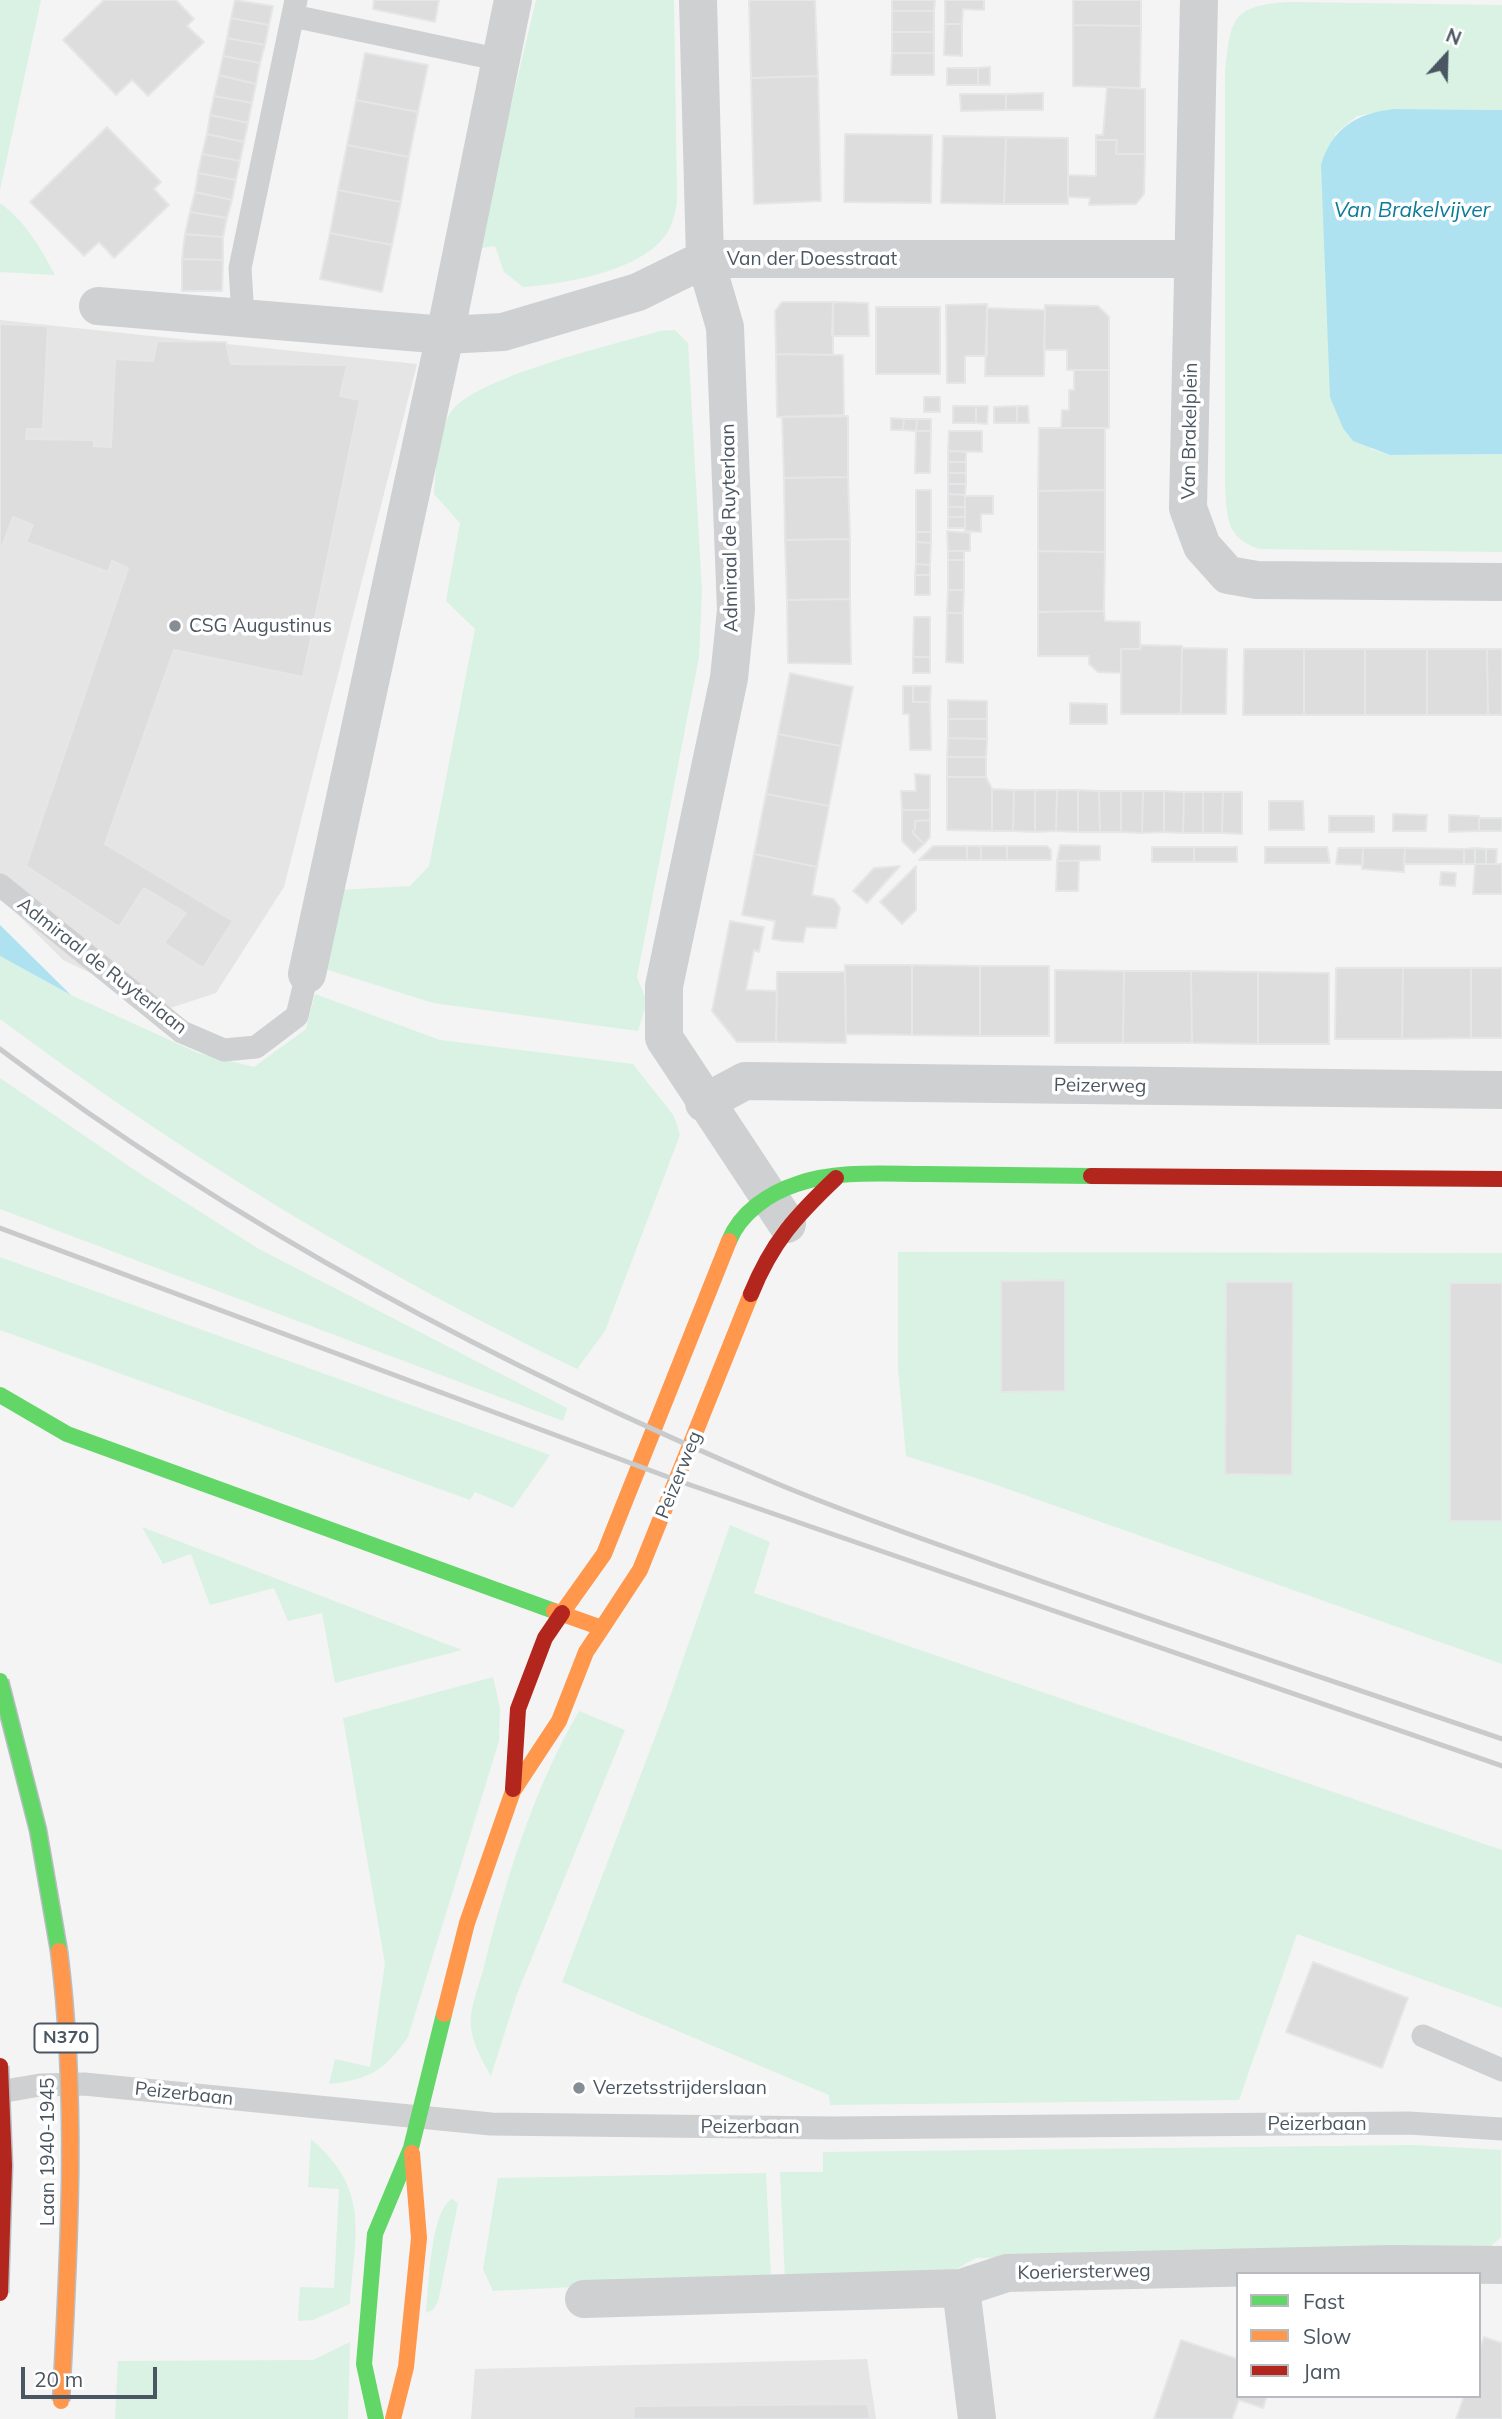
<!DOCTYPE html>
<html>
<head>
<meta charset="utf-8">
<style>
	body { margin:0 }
	#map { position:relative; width:1502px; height:2419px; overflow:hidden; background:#f4f4f4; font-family:Mulish,sans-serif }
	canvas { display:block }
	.legend { position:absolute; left:1236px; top:2272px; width:245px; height:126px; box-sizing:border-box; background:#fff; border:2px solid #b7bbc0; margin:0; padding:9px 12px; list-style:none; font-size:21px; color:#4a5661 }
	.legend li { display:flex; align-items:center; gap:14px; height:35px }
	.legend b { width:35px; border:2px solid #b7bbc0 }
	.north { position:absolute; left:1411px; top:21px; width:70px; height:70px; -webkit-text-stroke:5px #fff; paint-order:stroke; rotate:22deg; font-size:19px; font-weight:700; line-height:28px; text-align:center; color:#4a5661 }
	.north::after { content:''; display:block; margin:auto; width:24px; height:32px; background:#4a5661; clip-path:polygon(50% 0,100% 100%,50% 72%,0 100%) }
	.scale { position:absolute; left:21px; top:2367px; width:136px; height:32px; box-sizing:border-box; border:4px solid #4a5661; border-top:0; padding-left:9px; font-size:21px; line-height:24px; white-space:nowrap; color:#4a5661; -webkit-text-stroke:5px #fff; paint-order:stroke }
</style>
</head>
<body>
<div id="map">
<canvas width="1502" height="2419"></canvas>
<ul class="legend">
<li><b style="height:9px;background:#63d668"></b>Fast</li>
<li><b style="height:9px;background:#ff974d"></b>Slow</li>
<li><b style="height:9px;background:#b3261e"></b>Jam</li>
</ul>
<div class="north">N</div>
<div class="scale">20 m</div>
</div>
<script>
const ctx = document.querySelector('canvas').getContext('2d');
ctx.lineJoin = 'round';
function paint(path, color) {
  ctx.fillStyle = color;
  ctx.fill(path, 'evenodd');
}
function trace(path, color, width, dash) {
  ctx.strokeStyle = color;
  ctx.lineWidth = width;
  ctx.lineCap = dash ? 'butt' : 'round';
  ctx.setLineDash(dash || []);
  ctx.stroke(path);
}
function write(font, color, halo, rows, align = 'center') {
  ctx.font = font + ' Mulish,sans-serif';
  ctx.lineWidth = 7;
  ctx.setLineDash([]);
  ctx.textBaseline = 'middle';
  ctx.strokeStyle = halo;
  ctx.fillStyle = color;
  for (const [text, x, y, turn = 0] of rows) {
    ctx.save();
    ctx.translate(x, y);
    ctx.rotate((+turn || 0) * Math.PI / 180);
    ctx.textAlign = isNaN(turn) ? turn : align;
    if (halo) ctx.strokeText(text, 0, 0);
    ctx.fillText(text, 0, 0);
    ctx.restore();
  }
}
paint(new Path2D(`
	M0,320L417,364L284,887L216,993L167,1009L63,960L0,897Z
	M867,2359L876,2419H471L475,2369Z`), '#e6e5e6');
paint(new Path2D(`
	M0,0H41L0,190Z
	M536,0H674L677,202C675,213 673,224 667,233C643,271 564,284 523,287L504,272L495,246L477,249Z
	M1288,2L1502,5V110L1394,109L1357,116L1335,134L1371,449L1390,455L1502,454V552L1259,549C1224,537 1227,515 1225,483V73C1231,20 1230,6 1288,2Z
	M0,203C26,222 40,247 55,275L0,272Z
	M675,330L688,343L702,591L699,657L637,977L647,1002L638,1031L433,1003L322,968L338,890L410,886L429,866L475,629L446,601L460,523L434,494C436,469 437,437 449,415C468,378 617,344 660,331Z
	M0,956L71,995L198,1053L254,1067L306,1029L315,994L440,1040L633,1064L674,1116L680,1135L605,1331L577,1369C374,1271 181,1154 0,1019Z
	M0,1078L142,1175L259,1249L567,1408L563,1421L0,1209Z
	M898,1252L1502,1253V1664L988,1482L906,1456L898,1369Z
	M0,1257L550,1455L513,1508L475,1492L470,1500L0,1330Z
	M730,1525L770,1542L754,1593L1502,1850V2008L1297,1934L1239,2100L830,2105L829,2095L562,1982L666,1708Z
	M142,1527L462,1650L335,1683L322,1613L288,1621L274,1588L210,1605L191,1554L163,1564Z
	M493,1677L500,1708L499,1741L408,2037C385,2070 369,2080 329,2084L335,2059L370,2067L385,1964L343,1718Z
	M579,1711L625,1730L517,1994L491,2076C482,2060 473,2045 471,2027C469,2010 479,1986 483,1970C506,1880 532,1792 579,1711Z
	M311,2139C371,2191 355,2232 350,2304L313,2320L298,2321L300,2287L334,2288L339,2189L308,2187Z
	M1415,2145L1501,2150V2237L1490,2247L976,2258L953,2271L785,2279L780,2172H823V2152Z
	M766,2173L771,2277L493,2291L483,2269L498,2178Z
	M452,2199L458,2203L438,2302L433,2310L426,2313C429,2288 430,2211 452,2199Z
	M350,2342L348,2419H115L118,2361L313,2360Z`), '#d9f2e3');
paint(new Path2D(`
	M1394,109L1502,110V454L1390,455L1353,441L1343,428L1330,397L1321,165C1332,128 1357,113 1394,109Z
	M0,925L71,995L0,956Z`), '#aee2f0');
const building = new Path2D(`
	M104,0H176L194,19L187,26L204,42L148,96L132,80L116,95L63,40Z
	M235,0L273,6L269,25L231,18Z
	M374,0H439L435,22L373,9Z
	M749,0H815L818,76L751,78Z
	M892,0H935L934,11H892Z
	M945,0H984V10L963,9L962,24H945Z
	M1073,0H1141V26L1073,25Z
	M892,11H934V32H892Z
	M231,18L269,25L265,45L227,38Z
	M945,24H962V56L944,55Z
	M1073,25L1141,26L1140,88L1073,86Z
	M892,32H934V53H892Z
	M227,38L265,45L260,63L223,56Z
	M365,53L428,65L418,112L356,100Z
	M892,53H934V75H891Z
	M223,56L260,63L256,84L219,75Z
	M990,67V85H978V68Z
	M947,68H978V85H947Z
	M219,75L256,84L252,103L214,96Z
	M818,76L821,201L754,204L751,78Z
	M1107,87L1145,89V154H1116L1117,140H1096V135H1103Z
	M1043,93V110H1006V94Z
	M960,94H1006V110L961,111Z
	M214,96L252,103L248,123L210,115Z
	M356,100L418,112L409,157L347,145Z
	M210,115L248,123L244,142L207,134Z
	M107,127L161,182L154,189L169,205L114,258L99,242L84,256L30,202Z
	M207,134L244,142L240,161L202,154Z
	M845,134L932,135L931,203L844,202Z
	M943,136L1006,137L1004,204L941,203Z
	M1006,137L1068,138V204H1004Z
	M1096,140H1117L1116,154H1145L1144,194L1136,204L1089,205L1090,198L1068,197V175L1096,176Z
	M347,145L409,157L401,202L338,190Z
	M202,154L240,161L236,180L198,173Z
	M198,173L236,180L232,200L195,192Z
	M338,190L401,202L392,245L330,233Z
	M195,192L232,200L227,218L190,212Z
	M190,212L227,218L223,237L185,234Z
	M330,233L392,245L382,292L320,279Z
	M185,234L223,237V260L182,259Z
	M182,259L223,260L222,291H182Z
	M782,302H833V355L776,354L775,311Z
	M833,302L868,303L869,336H832Z
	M987,304V356H965V383H947L946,305Z
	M1045,305L1098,306L1109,317V370H1067V350H1044Z
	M876,307H940V374H876Z
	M987,308L1045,310L1044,376H985Z
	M0,324L48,326L43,429H27L26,439L94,440V446L111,447L115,359L153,361L157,341L226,342L231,364L347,365L340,396L360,400L303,677L174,650L105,844L233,921L203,968L164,943L186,913L144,888L119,927L26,866L128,568L112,561L108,572L26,542L33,525L13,517L0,552Z
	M776,354L843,355L844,415L777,417Z
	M1074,370H1109V428H1061L1062,410H1069V390H1074Z
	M924,397H940V412H924Z
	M953,406H976V423H953Z
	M976,406H988L987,424L976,423Z
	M1017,406V423H994V407Z
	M1017,406H1028L1029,423H1017Z
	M848,416V477L784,478L782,417Z
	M891,418L904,419L903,430H891Z
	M904,419H917L916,431L903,430Z
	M917,419H931V431H916Z
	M1039,428H1105V490L1038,491Z
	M916,431H931L930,473H915Z
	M949,431H982V452L948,451Z
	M948,451L966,452V462H948Z
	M948,462H966V473H948Z
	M948,473H966V484H948Z
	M848,477L850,539L785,540L784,478Z
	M948,484H966L965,495L948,494Z
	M916,490H931V532H916Z
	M1105,490V552L1038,551V491Z
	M948,494L965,495V507H948Z
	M965,496H993V514H981V532L965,531Z
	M948,507H965V517H948Z
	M948,517H965V528H948Z
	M947,531L970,533V551H948Z
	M916,532H931V543L916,542Z
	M850,539V599L787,600L785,540Z
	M916,542L931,543L930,565L916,564Z
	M948,551H964V560H948Z
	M1038,551L1105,552L1104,611L1038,612Z
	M948,560H964V590H948Z
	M916,564L930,565V575H915Z
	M915,575H930V595H915Z
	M948,590H964L963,613H947Z
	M850,599L851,664L788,663L787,600Z
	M1104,611L1105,621L1140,622V649H1121V673L1098,672L1089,664V656H1038V612Z
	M947,613H963V663L946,662Z
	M914,617H930V657H913Z
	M1141,645L1182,646L1181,714H1121V649H1140Z
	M1182,648L1227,649L1226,714H1181Z
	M1244,649H1304V715H1243Z
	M1304,649H1365V715H1304Z
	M1365,649H1427V715H1365Z
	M1427,649H1487L1488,715H1427Z
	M1487,649H1502V715H1488Z
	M913,657H930V673H913Z
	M790,673L853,687L841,746L778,734Z
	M903,686H913V702H930L931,750H910L909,714H903Z
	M913,686H931L930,702H913Z
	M948,700L987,701V719H948Z
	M1070,703L1107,704V724H1070Z
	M948,719H987V739L948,738Z
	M778,734L841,746L829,806L766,794Z
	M948,738L987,739L986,757H947Z
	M947,757H986V777H947Z
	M915,774L930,775V810H902L901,791H916Z
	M947,777H986L992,789V831L947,830Z
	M992,789L1014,790L1013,831H992Z
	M1014,790H1035V832L1013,831Z
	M1035,790H1057L1056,831L1035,832Z
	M1057,790H1078V832L1056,831Z
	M1078,790L1099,791L1100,832H1078Z
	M1099,791H1121V832H1100Z
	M1121,791H1143L1142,833L1121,832Z
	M1143,791H1164V832L1142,833Z
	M1164,791L1184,792L1183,833L1164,832Z
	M1184,792H1203V833H1183Z
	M1203,792H1223L1222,833H1203Z
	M1223,792H1242V834L1222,833Z
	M766,794L829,806L817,867L754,854Z
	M1269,801H1303L1304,830H1269Z
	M902,810H930V820L915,821V829L912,832L924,844L914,853L902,841Z
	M1393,814L1427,815L1426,831H1393Z
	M1449,815L1479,816V831L1449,832Z
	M1329,816H1374V832H1329Z
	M1479,818H1502V831H1479Z
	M930,820V837L924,844L912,832L915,829V821Z
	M1060,845L1100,846V860L1057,861Z
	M933,846H967V860H919Z
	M967,846H981V860H967Z
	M981,846H1007V860H981Z
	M1007,846H1047L1051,850V860H1007Z
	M1152,847H1194V862H1152Z
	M1194,847H1237V862H1194Z
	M1265,847H1327L1330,863H1265Z
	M1338,848H1363V865L1336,864Z
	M1363,848H1405L1404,872L1362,869Z
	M1405,848L1464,849V864H1404Z
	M1475,848V864H1464V849Z
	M1475,848L1486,849V864H1475Z
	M1486,849H1497L1496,864H1486Z
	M754,854L817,867L812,895L834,899L840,908L836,928L806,927L803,942L784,941L772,939L775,921L742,915Z
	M1057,861H1079L1078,891H1056Z
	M1475,864H1502V894H1473Z
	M900,866L867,903L853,891L874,868Z
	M916,866V910L902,924L880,902Z
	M1441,872L1456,873L1455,886L1440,885Z
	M730,921L764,927L759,952L754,950L746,990L777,991L776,1042H737L712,1011Z
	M845,965H912V1035L846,1034Z
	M912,965L980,966V1036L912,1035Z
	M980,966H1049V1036H980Z
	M1336,968H1403L1402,1039H1335Z
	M1403,968H1471V1038L1402,1039Z
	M1471,968H1502V1038H1471Z
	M1055,970L1124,971L1123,1043H1055Z
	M1124,971H1191L1192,1043H1123Z
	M1191,971L1258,972V1044L1192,1043Z
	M777,972H845L846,1043L776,1042Z
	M1258,972L1329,973V1044H1258Z
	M1065,1280V1391L1001,1392V1281Z
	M1226,1282H1293L1292,1475L1225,1474Z
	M1450,1283H1502V1521H1450Z
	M1313,1962L1408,1998L1382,2068L1286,2032Z
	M1484,2337L1502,2343V2419H1456L1464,2396H1479V2351Z
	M1181,2340L1238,2359V2396H1267L1263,2408L1239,2400L1232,2419H1154Z
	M868,2404L870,2419H633L634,2406Z`);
paint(building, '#ddddde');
trace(building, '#e5e6e7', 2);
trace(new Path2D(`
	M293,16L501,60
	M243,317L240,268L296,0
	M0,885L182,1032L224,1050L256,1047L297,1016L307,974
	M1423,2036L1502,2070
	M0,2092L40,2085L84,2084L491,2124L832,2128L1409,2123L1502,2129`), '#ced0d2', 23);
trace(new Path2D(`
	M698,0L705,259L725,327L736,610L729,678L664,986V1038L787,1224
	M1199,0L1188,508L1202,546L1228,575L1257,580L1502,582
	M98,306L445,335L503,332L638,292L705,259H1193
	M307,974L445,335L513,0
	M704,1103L745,1081L1502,1090
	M961,2288L977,2419
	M584,2299L961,2288L1007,2273L1390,2264L1502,2265`), '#ced0d2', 38);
trace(new Path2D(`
	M729,1241C740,1213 769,1193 797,1184C837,1170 883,1174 925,1174C980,1175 1036,1175 1091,1176
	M0,1395L67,1434L554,1611
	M376,2419L364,2364L375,2234L411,2148L444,2014`), '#63d668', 16);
trace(new Path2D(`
	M554,1611L602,1628L640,1570L751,1294
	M562,1613L604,1554L729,1241
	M444,2014L467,1923L513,1791L559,1721L586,1652L602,1628
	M393,2419L406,2367L419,2238L412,2153`), '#ff974d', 16);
trace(new Path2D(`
	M1091,1176L1502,1179
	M751,1294C772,1242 796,1216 836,1178
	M513,1789L518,1709L545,1638L562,1613`), '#b3261e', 16);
trace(new Path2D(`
	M0,1049C239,1229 503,1368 778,1484C852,1515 929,1541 1004,1568C1170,1627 1336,1682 1502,1739
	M0,1228L676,1480L1502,1766`), '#c9cacc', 5);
const fastBridge = new Path2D(`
	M0,1681L38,1830L59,1951`);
const slowBridge = new Path2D(`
	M59,1951C78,2100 69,2251 61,2401`);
const jamBridge = new Path2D(`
	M0,2066L4,2166L0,2293`);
trace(fastBridge, '#b9bec3', 19, []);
trace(slowBridge, '#b9bec3', 19, []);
trace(jamBridge, '#b9bec3', 19, []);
trace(fastBridge, '#63d668', 16);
trace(slowBridge, '#ff974d', 16);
trace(jamBridge, '#b3261e', 16);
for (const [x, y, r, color] of [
	[175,626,7,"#868d94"],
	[579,2088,7,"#868d94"]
]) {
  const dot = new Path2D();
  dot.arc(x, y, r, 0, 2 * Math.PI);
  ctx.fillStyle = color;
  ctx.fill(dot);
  trace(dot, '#fff', 2.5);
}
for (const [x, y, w] of [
	[66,2038,63]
]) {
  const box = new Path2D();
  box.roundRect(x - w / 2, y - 14.5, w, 29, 5);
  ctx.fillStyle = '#fff';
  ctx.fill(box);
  trace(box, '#4a5661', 2);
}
write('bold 18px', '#4a5661', null, [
	["N370",66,2038]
]);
write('19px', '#4a5661', '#fff', [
	["Van der Doesstraat",812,259],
	["Van Brakelplein",1190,431,-89],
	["Admiraal de Ruyterlaan",730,528,-91],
	["Admiraal de Ruyterlaan",102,966,38],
	["Peizerweg",1100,1086,1],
	["Peizerweg",679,1475,-68],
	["Peizerbaan",184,2094,6],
	["Peizerbaan",1317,2124],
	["Peizerbaan",750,2127],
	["Laan 1940-1945",48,2152,-90],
	["Koeriersterweg",1084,2272,-1]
]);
write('19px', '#4a5661', '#fff', [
	["CSG Augustinus",189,626],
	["Verzetsstrijderslaan",593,2088]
], 'left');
write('italic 21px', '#0c7c9b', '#fff', [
	["Van Brakelvijver",1412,211]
]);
</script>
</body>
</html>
